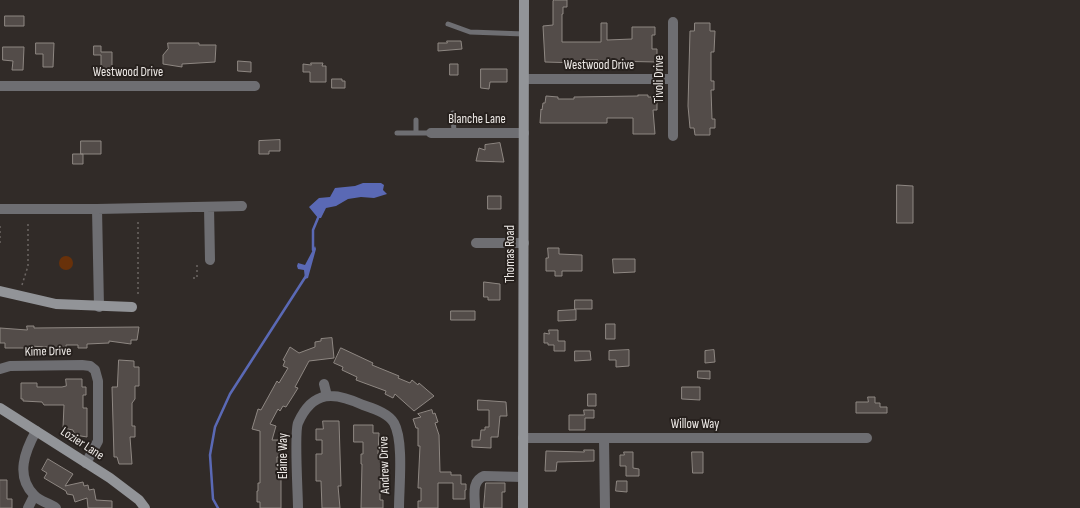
<!DOCTYPE html>
<html>
<head>
<meta charset="utf-8">
<style>
	body { margin:0 }
	canvas { display:block; background:#312b28 }
</style>
</head>
<body>
<canvas width="1080" height="508"></canvas>
<script>
const ctx = document.querySelector('canvas').getContext('2d');
ctx.lineJoin = 'round';
function paint(path, color) {
  ctx.fillStyle = color;
  ctx.fill(path, 'evenodd');
}
function trace(path, color, width, dash) {
  ctx.strokeStyle = color;
  ctx.lineWidth = width;
  ctx.lineCap = dash ? 'butt' : 'round';
  ctx.setLineDash(dash || []);
  ctx.stroke(path);
}
function write(font, color, halo, rows, align = 'center') {
  ctx.font = font + ' "Sofia Sans Condensed",sans-serif';
  ctx.lineWidth = 4;
  ctx.setLineDash([]);
  ctx.textBaseline = 'middle';
  ctx.strokeStyle = halo;
  ctx.fillStyle = color;
  for (const [text, x, y, turn = 0] of rows) {
    ctx.save();
    ctx.translate(x, y);
    ctx.rotate((+turn || 0) * Math.PI / 180);
    ctx.textAlign = isNaN(turn) ? turn : align;
    if (halo) ctx.strokeText(text, 0, 0);
    ctx.fillText(text, 0, 0);
    ctx.restore();
  }
}
paint(new Path2D(`
	M59 263a7 7 0 1 1 14 0a7 7 0 1 1-14 0Z`), '#68310a');
paint(new Path2D(`
	M363,183H381L384,185L383,190L387,194L374,198L361,197L348,199L336,206L326,208L321,218H318L309,207L319,198L330,197L335,188L355,186Z
	M315,246L316,249L308,278L305,279L304,270L298,269L297,266L298,263L305,265Z`), '#5a69b5');
trace(new Path2D(`
	M313,250V230L318,218
	M218,508L213,499L210,455L215,427L230,394L306,276`), '#5a69b5', 2.5);
const building = new Path2D(`
	M555,0H567V7H563V14H562V42H601V23H607V40L632,39V27H655V35H652V49H657V62L608,61V63H598V60H580V63L545,62L543,26L553,25V1Z
	M5,16H24V26H5Z
	M695,23H710V31H715L714,52H711V81H714V90H711L712,119H715V128H710V135H695L694,128H690L688,106L690,31H694Z
	M447,41H461L462,49L438,51V43H447Z
	M36,43H54L53,67H43V54H36Z
	M168,43H199V45H216L215,62L182,64V67L163,64V55L168,49Z
	M94,46H101V52H112V68H101V55H94Z
	M3,47H24L23,70H12L13,61L3,60Z
	M238,61L251,62V72L238,71Z
	M311,63H323L322,66H326V82H310V72H303V64L311,65Z
	M450,64H458V75H450Z
	M481,69H507V82H490L489,89L481,88Z
	M332,79H342V81H345V88H332Z
	M638,95H648V97H657V110H653L655,134H633V118H607V123H540L541,109L542,110L543,103H545L546,96L558,97V99H574V97L638,96Z
	M280,140V151H269V154H259V141Z
	M81,141H101V154H81Z
	M500,143L504,162L476,161L479,148L485,150V145Z
	M73,154H83V164H73Z
	M897,185L913,186V223H897Z
	M488,196H501V209H488Z
	M548,248H559V254L582,255V271H562V276H555V271H546V258H548Z
	M613,259H635V272L614,273Z
	M484,282L500,284V300H488V297H484Z
	M575,300H592V309H575Z
	M576,310V320L558,321V311Z
	M451,311H475V320H451Z
	M606,324H615V339H606Z
	M27,326H34V328L139,327L137,340H131V344L109,341V343L87,344V348H78V345H66V348L29,346V348H5V343H0V328L27,330Z
	M549,330H558V341H565V351H554V345H548V343H544V333L549,334Z
	M332,338L334,358L309,361L295,387L298,388L293,396L286,407L283,406L280,411L278,409L270,424L276,426L272,440H281L279,457H277V470H281V508H260V502H257V491H258V483H260V431L252,429L258,409L261,410L277,381L279,383L288,368L283,366L285,361L283,360L290,347L299,353L315,347V342L321,341V339Z
	M341,348L373,363L372,365L399,376L398,378L410,383L412,380L418,385L419,383L434,396L414,411L395,394L393,398L385,394L386,391L356,380L357,377L342,370L343,367L334,363Z
	M629,350V366L616,367V360H609V351Z
	M714,350L715,362L705,363V351Z
	M575,351H590L591,360L575,361Z
	M119,360L134,361V367H139V386H135V399L132,403V426H135V437H130L132,464H119L117,457H114L112,387H117Z
	M698,371H710V379L698,378Z
	M66,379H82V387H86V395H83V408H87V437L75,435L73,430L63,428L64,405H44L42,402L23,401V399H21V383H37V387H62L66,386Z
	M682,387H700V400L682,399Z
	M588,394H596V406H588Z
	M868,397H875V403H880V407H887V413H856V402H868Z
	M478,400L506,402L507,416H500L498,437H491V448L472,447V440H480L481,430H485V427H489V410H478Z
	M432,410L433,414L435,413L438,422L435,423L439,435L440,472H451V475H461V484H466V490H465V499H453V483H438V508H418V501H421V488H418L420,446H418V428H416L413,419L421,417L418,414Z
	M584,410H594V418H585V430H569V415H584Z
	M323,421H339L341,486H338L340,508H322L321,481H316V454H322V440H316V429H323Z
	M354,425H373V433H379L378,454H383V479H380V500H383V508H361L362,464H361V454H363V442H354Z
	M584,450H594V461L557,462L556,471H545L546,451L584,452Z
	M624,452H633V468L639,469V476H626V466H620V455H624Z
	M692,452H703V473H693Z
	M48,459L73,474L65,486L83,482L84,486L88,485L89,490L94,489L96,500L112,501V508H88L87,498L75,502L73,495L67,494L66,491L44,478L47,473L42,470Z
	M0,480H7V499H12V508H0Z
	M617,481H627V492L616,491Z
	M486,483H505V492H502V508H484Z`);
paint(building, '#534c49');
trace(building, '#8e8782', 1);
trace(new Path2D(`
	M138,222V294
	M0,243V223
	M193,278H197V265
	M22,285L28,266V223`), '#6c6663', 1.5, [2, 3]);
trace(new Path2D(`
	M448,24L470,32L524,34
	M453,113L454,133
	M416,120V133
	M397,133H431`), '#6e6e72', 5);
trace(new Path2D(`
	M673,22V136
	M524,79H673
	M0,86H255
	M431,133H524
	M209,207L210,260
	M0,209H97L99,307
	M97,209L242,206
	M476,243H524
	M0,369L10,366L82,365L90,366L95,370L98,381V441L86,463
	M324,384L327,396
	M36,431C25,451 15,476 34,495C39,501 49,503 56,508
	M523,438H867
	M604,439L605,508
	M28,508L34,496
	M298,508C298,494 294,432 298,423C313,389 335,392 363,405C374,409 388,413 394,423C404,441 399,487 399,508
	M475,508C475,496 471,481 484,476L523,477`), '#6e6e72', 10);
trace(new Path2D(`
	M0,291L56,304L132,307
	M0,408L110,478L139,500L145,508
	M523,508L524,0`), '#929498', 10);
write('13px', '#eeeae7', '#27211e', [
	["Westwood Drive",599,66],
	["Westwood Drive",128,73],
	["Tivoli Drive",660,79,-90],
	["Blanche Lane",477,120],
	["Thomas Road",511,254,-90],
	["Kime Drive",48,352,-1],
	["Willow Way",695,425],
	["Lozier Lane",82,444,33],
	["Elaine Way",284,456,-90],
	["Andrew Drive",385,465,-92]
]);
</script>
</body>
</html>
